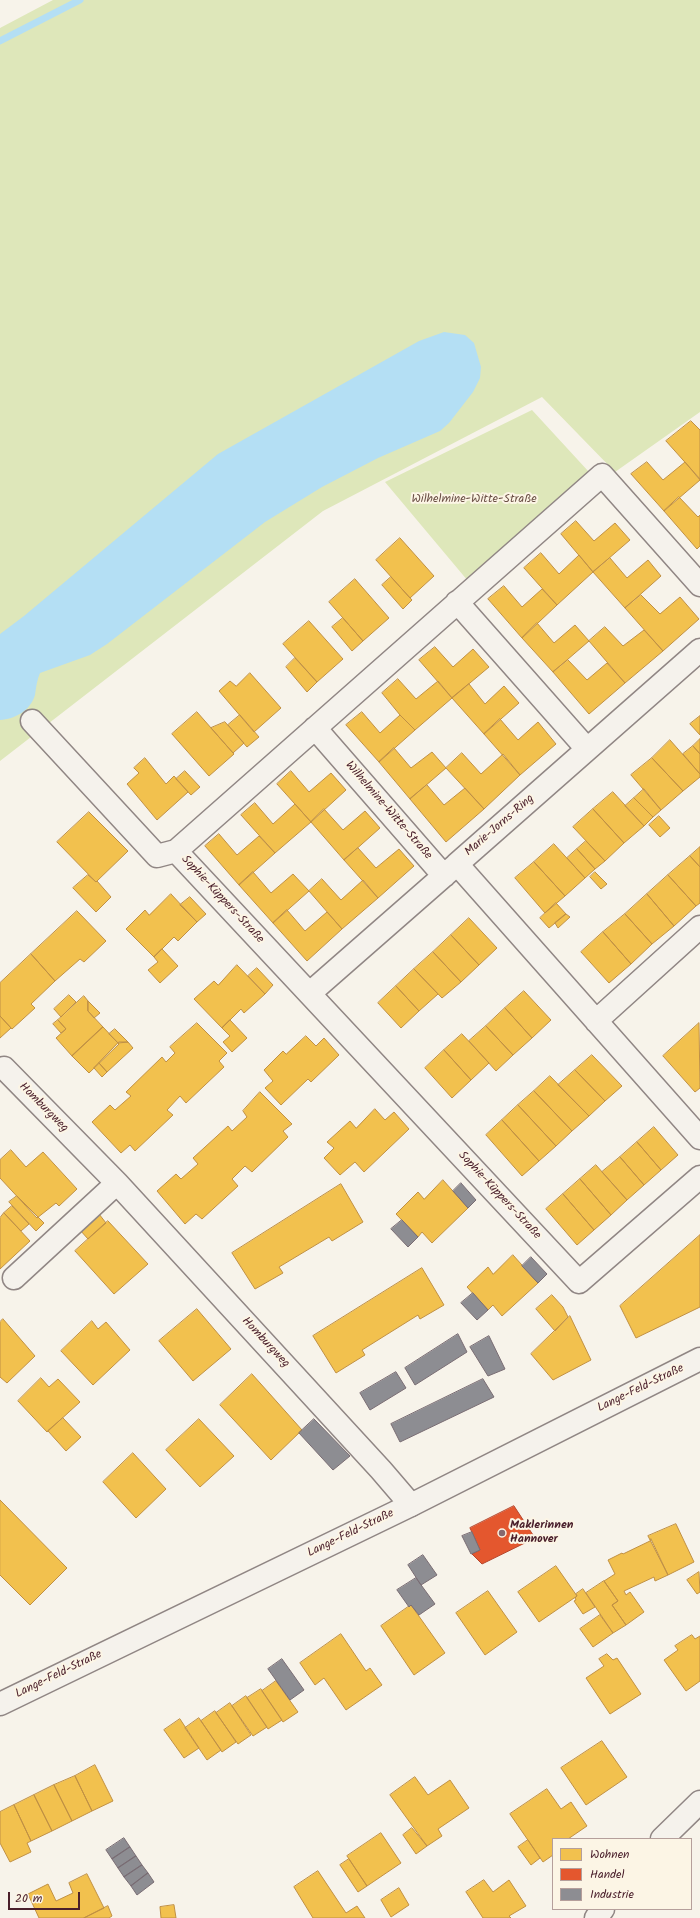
<!DOCTYPE html>
<html>
<head>
<meta charset="utf-8">
<style>
	body { margin:0 }
	#map { position:relative; width:700px; height:1918px; overflow:hidden; background:#f7f3ea; font-family:Kalam,sans-serif }
	canvas { display:block }
	.legend { position:absolute; left:552px; top:1838px; width:140px; height:72px; box-sizing:border-box; background:#fcf5e5; border:1px solid #b59f9b; margin:0; padding:5px 7px; list-style:none; font-size:12px; color:#4a1f2b }
	.legend li { display:flex; align-items:center; gap:8px; height:20px }
	.legend b { width:20px; border:1px solid #b59f9b }
	.scale { position:absolute; left:8px; top:1892px; width:72px; height:18px; box-sizing:border-box; border:2px solid #4a1f2b; border-top:0; padding-left:5px; font-size:12px; line-height:14px; white-space:nowrap; color:#4a1f2b; -webkit-text-stroke:3px #fcf5e5; paint-order:stroke }
</style>
</head>
<body>
<div id="map">
<canvas width="700" height="1918"></canvas>
<ul class="legend">
<li><b style="height:11px;background:#f2c14e"></b>Wohnen</li>
<li><b style="height:11px;background:#e4572e"></b>Handel</li>
<li><b style="height:11px;background:#8d8d92"></b>Industrie</li>
</ul>
<div class="scale">20 m</div>
</div>
<script>
const ctx = document.querySelector('canvas').getContext('2d');
ctx.lineJoin = 'round';
function paint(path, color) {
  ctx.fillStyle = color;
  ctx.fill(path, 'evenodd');
}
function trace(path, color, width, dash) {
  ctx.strokeStyle = color;
  ctx.lineWidth = width;
  ctx.lineCap = dash ? 'butt' : 'round';
  ctx.setLineDash(dash || []);
  ctx.stroke(path);
}
function write(font, color, halo, rows, align = 'center') {
  ctx.font = font + ' Kalam,sans-serif';
  ctx.lineWidth = 4;
  ctx.setLineDash([]);
  ctx.textBaseline = 'middle';
  ctx.strokeStyle = halo;
  ctx.fillStyle = color;
  for (const [text, x, y, turn = 0] of rows) {
    ctx.save();
    ctx.translate(x, y);
    ctx.rotate((+turn || 0) * Math.PI / 180);
    ctx.textAlign = isNaN(turn) ? turn : align;
    if (halo) ctx.strokeText(text, 0, 0);
    ctx.fillText(text, 0, 0);
    ctx.restore();
  }
}
paint(new Path2D(`
	M53,0H700V412L615,472L542,397L323,511L0,761V28Z
	M532,410L589,472L468,581L385,482Z`), '#dee7ba');
paint(new Path2D(`
	M444,332L465,335L474,343L481,367L480,378L473,392L449,423L440,431L378,458L322,487L265,522L107,644L90,655L40,673C37,680 36,687 35,695C30,711 15,719 0,720V634L24,616L218,454L419,341Z`), '#b4dff4');
const homes = new Path2D(`
	M691,421L700,430V479L666,441Z
	M647,462L663,480L685,462L700,480L664,511L631,474Z
	M679,497L698,517L700,515V546L697,549L664,511Z
	M576,521L594,541L615,523L630,540L593,572L561,534Z
	M400,538L434,576L410,598L376,560Z
	M541,553L559,574L579,555L593,572L557,605L524,568Z
	M610,558L627,578L648,560L661,576L625,608L593,572Z
	M391,577L412,600L403,609L382,585Z
	M355,579L389,618L363,641L329,602Z
	M504,586L522,607L542,589L557,605L522,638L488,599Z
	M641,595L660,614L680,597L699,619L663,651L625,608Z
	M343,618L363,641L352,651L332,627Z
	M309,621L343,659L317,682L283,644Z
	M537,623L554,643L575,625L589,641L553,672L522,638Z
	M605,627L623,646L644,630L663,651L625,683L589,641Z
	M435,647L453,667L473,649L489,667L452,698L419,660Z
	M295,658L317,682L307,692L286,667Z
	M568,660L587,680L607,663L625,683L589,714L553,672Z
	M250,673L281,708L254,732L219,691L230,681L236,686Z
	M398,679L416,699L438,681L452,698L415,730L400,715L382,693Z
	M469,684L485,704L504,686L519,703L484,734L452,698Z
	M197,712L234,754L209,776L172,734Z
	M362,712L380,733L400,715L415,730L379,762L346,725Z
	M240,715L259,737L247,747L228,725Z
	M700,716V735L690,724Z
	M500,719L518,740L538,722L556,744L520,775L484,734Z
	M225,722L244,743L233,753L211,728Z
	M700,739V754L693,746Z
	M670,740L700,774V777L683,791L652,758Z
	M693,746L700,754V774L683,754Z
	M394,748L411,768L432,752L446,768L410,799L379,762Z
	M462,753L481,774L503,754L520,775L484,809L446,768Z
	M145,758L166,784L174,776L188,792L157,820L127,784L139,773L134,768Z
	M652,758L683,791L661,810L631,775Z
	M185,771L200,787L191,795L176,779Z
	M291,771L309,792L331,773L346,790L311,822L277,784Z
	M427,785L444,805L465,788L484,809L446,842L410,799Z
	M644,789L661,810L653,817L634,798Z
	M613,792L644,826L624,843L593,809Z
	M634,798L653,817L644,826L625,806Z
	M255,803L273,824L295,804L311,822L275,853L241,815Z
	M324,809L343,830L365,811L380,828L344,860L311,822Z
	M593,809L624,843L605,861L573,827Z
	M89,812L128,851L96,882L57,842Z
	M659,816L670,828L660,837L649,825Z
	M219,834L237,855L259,836L275,853L239,885L205,846Z
	M586,841L605,861L595,869L577,849Z
	M554,844L585,878L565,896L534,862Z
	M700,847V867L690,856Z
	M358,848L376,868L399,849L414,866L378,898L344,860Z
	M577,849L595,869L585,878L567,858Z
	M690,856L700,867V903L696,906L668,875Z
	M534,862L565,896L545,913L515,878Z
	M253,872L271,893L293,874L309,891L273,923L239,885Z
	M595,872L607,884L601,889L590,877Z
	M88,875L96,882L97,881L111,897L96,912L73,888Z
	M668,875L696,906L674,926L647,894Z
	M322,879L341,900L363,880L378,898L342,929L309,891Z
	M171,894L197,922L178,941L174,937L154,957L126,929L145,910L149,915Z
	M647,894L674,926L652,944L625,914Z
	M190,897L206,914L197,922L180,905Z
	M556,903L566,914L549,928L540,918Z
	M287,910L305,931L327,912L342,929L307,961L273,923Z
	M77,911L106,941L84,962L80,959L55,981L31,954Z
	M566,914L570,917L558,928L555,923Z
	M625,914L652,944L631,964L603,932Z
	M469,918L497,948L479,965L451,935Z
	M603,932L631,964L609,983L581,952Z
	M451,935L479,965L461,982L433,952Z
	M162,949L178,966L160,983L148,970L158,962L154,957Z
	M433,952L461,982L442,998L414,969Z
	M31,954L55,981L31,1004L35,1008L12,1029L0,1016V983Z
	M237,965L265,994L244,1013L241,1009L222,1028L194,999L214,981L218,985Z
	M257,968L273,985L265,994L248,976Z
	M414,969L438,994L419,1011L396,986Z
	M396,986L419,1011L401,1028L378,1003Z
	M524,991L551,1020L532,1038L505,1008Z
	M69,995L76,1002L61,1017L54,1009Z
	M84,996L88,1001V1011L103,1027L72,1056L56,1038L66,1029L58,1020Z
	M88,1001L100,1013L94,1018L88,1011Z
	M505,1008L532,1038L513,1055L486,1026Z
	M0,1016L11,1028L0,1038Z
	M58,1020L66,1029L61,1033L53,1024Z
	M230,1020L247,1038L232,1052L223,1042L230,1036L222,1028Z
	M197,1023L227,1053L219,1061L224,1067L186,1103L180,1096L167,1110L173,1115L135,1151L130,1145L121,1153L92,1122L110,1105L115,1110L131,1096L126,1092L162,1057L166,1062L175,1053L170,1047Z
	M699,1023L700,1088L695,1092L663,1056Z
	M486,1026L513,1055L496,1071L469,1041Z
	M103,1027L119,1044L89,1073L72,1056Z
	M115,1029L128,1042L118,1043L109,1034Z
	M462,1034L489,1063L471,1080L444,1050Z
	M306,1036L316,1046L324,1038L339,1055L311,1082L308,1079L281,1105L265,1088L273,1081L264,1070L283,1051L286,1054Z
	M119,1042H128L133,1048L107,1072L99,1063Z
	M444,1050L471,1080L452,1098L425,1068Z
	M592,1055L622,1086L605,1101L575,1070Z
	M99,1063L107,1072L102,1077L94,1068Z
	M575,1070L605,1101L589,1116L558,1085Z
	M550,1076L589,1116L572,1131L534,1091Z
	M534,1091L572,1131L556,1146L518,1105Z
	M260,1092L292,1124L283,1131L288,1137L252,1172L245,1166L232,1179L238,1186L202,1219L196,1214L185,1224L157,1191L176,1174L181,1179L198,1164L193,1158L228,1126L232,1131L247,1117L243,1111Z
	M518,1105L556,1146L539,1161L502,1120Z
	M375,1109L385,1120L394,1112L409,1129L364,1172L355,1162L340,1175L324,1158L334,1148L327,1142L350,1121L356,1128Z
	M502,1120L539,1161L522,1176L486,1135Z
	M654,1127L678,1155L661,1170L637,1142Z
	M637,1142L661,1170L644,1185L620,1157Z
	M11,1150L26,1167L43,1152L77,1189L59,1206L56,1203L37,1218L0,1178V1160Z
	M620,1157L644,1185L627,1200L602,1172Z
	M596,1165L627,1200L611,1215L580,1179Z
	M580,1179L611,1215L594,1230L563,1194Z
	M443,1180L468,1208L432,1243L422,1232L418,1237L396,1214L418,1192L424,1199Z
	M341,1184L363,1222L332,1241L329,1237L279,1267L283,1273L255,1289L232,1253Z
	M563,1194L594,1230L577,1245L546,1209Z
	M17,1196L44,1223L36,1231L9,1202Z
	M12,1206L29,1224L21,1231L4,1213Z
	M4,1213L30,1241L0,1269V1218Z
	M99,1214L106,1223L88,1239L80,1230Z
	M108,1221L148,1264L114,1294L75,1251Z
	M700,1235V1307L636,1338L620,1306Z
	M513,1255L538,1283L502,1316L493,1305L488,1310L467,1287L488,1267L493,1274Z
	M422,1268L444,1305L420,1319L418,1315L362,1350L365,1355L336,1373L313,1336Z
	M552,1295L563,1307L568,1317L555,1331L536,1309Z
	M197,1309L231,1349L193,1381L159,1341Z
	M570,1316L591,1360L553,1380L531,1354Z
	M3,1319L35,1356L7,1383L0,1377V1322Z
	M92,1321L98,1329L106,1322L130,1350L93,1385L61,1351Z
	M252,1374L302,1430L271,1460L220,1405Z
	M41,1378L49,1387L58,1379L80,1402L47,1432L18,1401Z
	M63,1418L81,1437L66,1451L48,1431Z
	M199,1419L234,1456L200,1487L166,1450Z
	M133,1453L166,1489L136,1518L103,1482Z
	M0,1500L67,1568L30,1605L0,1575Z
	M676,1524L694,1562L668,1575L648,1536Z
	M651,1539L668,1575L655,1581L654,1577L624,1591L626,1595L630,1592L644,1612L626,1625L612,1605L618,1601L604,1581L615,1574L608,1560L622,1553L623,1554L650,1541Z
	M556,1566L577,1596L539,1622L518,1592Z
	M699,1572L700,1592L697,1594L687,1580Z
	M604,1581L618,1601L612,1605L626,1625L613,1633L586,1593Z
	M583,1589L595,1607L583,1614L574,1601L576,1600L575,1598L577,1596L576,1594Z
	M488,1591L517,1632L485,1655L456,1613Z
	M411,1605L445,1653L414,1675L381,1626Z
	M600,1615L613,1633L593,1647L580,1629Z
	M341,1634L366,1671L370,1668L382,1685L346,1710L324,1678L315,1685L300,1663Z
	M692,1635L695,1639L700,1636V1681L686,1691L664,1660L678,1650L675,1646Z
	M607,1654L613,1660L617,1658L641,1694L610,1714L586,1678L604,1666L599,1659Z
	M276,1681L298,1712L283,1722L262,1691Z
	M261,1689L282,1720L268,1729L247,1698Z
	M246,1696L267,1727L253,1736L232,1706Z
	M230,1703L251,1735L238,1744L216,1713Z
	M215,1711L236,1742L222,1752L201,1721Z
	M199,1718L221,1750L207,1760L185,1728Z
	M180,1719L199,1748L184,1758L164,1730Z
	M602,1741L627,1777L586,1805L561,1768Z
	M95,1765L113,1801L92,1811L75,1776Z
	M75,1776L92,1811L72,1821L54,1785Z
	M415,1777L428,1795L450,1780L469,1808L438,1829L442,1836L427,1846L390,1795Z
	M54,1785L72,1821L52,1831L34,1795Z
	M547,1789L561,1809L571,1802L587,1826L568,1839H553V1855L543,1862L510,1814Z
	M34,1795L52,1831L31,1841L14,1805Z
	M14,1805L31,1841L27,1843L31,1852L10,1862L0,1843V1812Z
	M412,1828L427,1846L416,1854L403,1835Z
	M381,1833L401,1863L367,1886L347,1856Z
	M528,1840L540,1858L531,1865L518,1847Z
	M349,1859L367,1886L358,1892L340,1865Z
	M318,1871L346,1913L357,1906L365,1918H313L294,1887Z
	M87,1874L104,1908L84,1918H39L28,1894L48,1884L56,1901L73,1893L69,1883Z
	M484,1880L493,1892L509,1880L526,1906L509,1916L511,1918H483L466,1892Z
	M399,1888L409,1905L391,1917L381,1900Z
	M174,1905L176,1918H161L160,1907Z
	M108,1906L112,1916L109,1918H84Z`);
paint(homes, '#f2c14e');
trace(homes, '#c09044', 1);
const shops = new Path2D(`
	M514,1506L535,1538L482,1564L472,1554L480,1550L470,1528Z`);
paint(shops, '#e4572e');
trace(shops, '#b6462d', 1);
const industry = new Path2D(`
	M461,1183L476,1200L468,1208L453,1191Z
	M402,1220L418,1237L408,1247L391,1229Z
	M531,1257L547,1274L538,1283L522,1266Z
	M473,1293L488,1310L477,1320L461,1303Z
	M458,1334L467,1352L415,1385L405,1368Z
	M489,1336L505,1369L488,1376L470,1347Z
	M396,1372L406,1388L370,1410L360,1393Z
	M483,1379L494,1397L400,1442L391,1424Z
	M314,1419L350,1456L333,1470L299,1433Z
	M472,1532L480,1550L471,1554L462,1536Z
	M423,1555L437,1575L421,1585L408,1565Z
	M416,1578L435,1604L419,1615L411,1605L409,1607L397,1590Z
	M282,1659L304,1690L290,1700L268,1669Z
	M124,1838L130,1847L112,1859L106,1850Z
	M130,1847L136,1856L118,1868L112,1859Z
	M136,1856L142,1865L124,1877L118,1868Z
	M142,1865L148,1873L131,1886L124,1877Z
	M148,1873L154,1882L137,1895L131,1886Z`);
paint(industry, '#8d8d92');
trace(industry, '#796c73', 1);
trace(new Path2D(`
	M0,41L80,0`), '#b4dff4', 7);
const minor = new Path2D(`
	M457,602L587,749
	M700,650L457,864L700,1138
	M32,721L157,856L176,851L579,1282L700,1177
	M315,728L444,876
	M176,851L602,475L700,585
	M310,993L455,866
	M596,1021L700,927
	M4,1068L117,1183L381,1470L411,1505
	M14,1278L117,1183
	M662,1839L700,1802
	M596,1918L603,1909`);
const tertiary = new Path2D(`
	M0,1704L411,1505L700,1359`);
trace(minor, '#908684', 25);
trace(tertiary, '#908684', 25);
trace(minor, '#f5f2ec', 22);
trace(tertiary, '#f5f2ec', 22);
for (const [x, y, r, color] of [
	[502,1533,4,"#87696e"]
]) {
  const dot = new Path2D();
  dot.arc(x, y, r, 0, 2 * Math.PI);
  ctx.fillStyle = color;
  ctx.fill(dot);
  trace(dot, '#fcf5e5', 1.5);
}
write('12px', '#6a4f45', '#fcf5e5', [
	["Wilhelmine-Witte-Straße",474,500]
]);
write('12px', '#4a1f2b', '#fcf5e5', [
	["Wilhelmine-Witte-Straße",388,811,49],
	["Marie-Jorns-Ring",500,826,-41],
	["Sophie-Küppers-Straße",222,900,47],
	["Homburgweg",43,1108,45],
	["Sophie-Küppers-Straße",499,1196,47],
	["Homburgweg",265,1343,47],
	["Lange-Feld-Straße",641,1389,-26],
	["Lange-Feld-Straße",351,1534,-26],
	["Lange-Feld-Straße",59,1675,-26]
]);
write('bold 12px', '#4a1f2b', '#fcf5e5', [
	["Maklerinnen",510,1526],
	["Hannover",510,1540]
], 'left');
</script>
</body>
</html>
